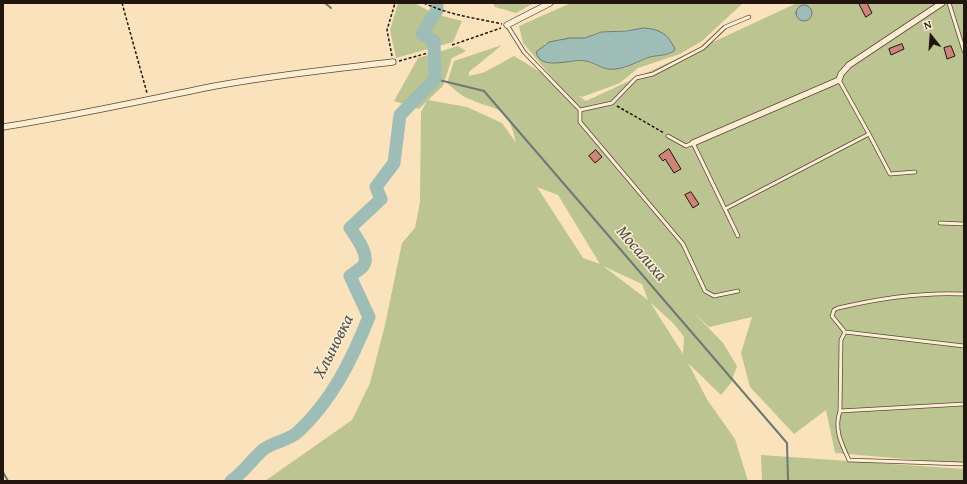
<!DOCTYPE html>
<html>
<head>
<meta charset="utf-8">
<style>
	body { margin:0 }
	#map { position:relative; width:967px; height:484px; overflow:hidden; background:#fae3bc; font-family:"Gentium Book Plus",serif }
	canvas { display:block }
	.frame { position:absolute; inset:0; border:4px solid #22140f; pointer-events:none }
	.north { position:absolute; left:911px; top:16px; width:40px; height:40px; -webkit-text-stroke:3px #fcedd3; paint-order:stroke; rotate:343deg; font-size:11px; font-weight:700; line-height:16px; text-align:center; color:#22140f }
	.north::after { content:''; display:block; margin:auto; width:14px; height:18px; background:#22140f; clip-path:polygon(50% 0,100% 100%,50% 72%,0 100%) }
</style>
</head>
<body>
<div id="map">
<canvas width="967" height="484"></canvas>
<div class="frame"></div>
<div class="north">N</div>
</div>
<script>
const ctx = document.querySelector('canvas').getContext('2d');
ctx.lineJoin = 'round';
function paint(path, color) {
  ctx.fillStyle = color;
  ctx.fill(path, 'evenodd');
}
function trace(path, color, width, dash) {
  ctx.strokeStyle = color;
  ctx.lineWidth = width;
  ctx.lineCap = dash ? 'butt' : 'round';
  ctx.setLineDash(dash || []);
  ctx.stroke(path);
}
function write(font, color, halo, rows, align = 'center') {
  ctx.font = font + ' "Gentium Book Plus",serif';
  ctx.lineWidth = 3;
  ctx.setLineDash([]);
  ctx.textBaseline = 'middle';
  ctx.strokeStyle = halo;
  ctx.fillStyle = color;
  for (const [text, x, y, turn = 0] of rows) {
    ctx.save();
    ctx.translate(x, y);
    ctx.rotate((+turn || 0) * Math.PI / 180);
    ctx.textAlign = isNaN(turn) ? turn : align;
    if (halo) ctx.strokeText(text, 0, 0);
    ctx.fillText(text, 0, 0);
    ctx.restore();
  }
}
paint(new Path2D(`
	M398,3H414L435,14L462,21L453,42L396,58L390,30Z
	M493,3H534L516,13L495,7Z
	M571,3H743L702,41L680,54L638,68L620,83L582,97L577,95L586,101L797,3H964V464L835,453L826,410L794,434L750,387L741,353L752,317L709,327L693,312L723,343L737,366L731,383L721,395L688,363L708,401L735,439L748,481H265L352,420L370,383L385,325L402,243L415,228L420,202L421,112L427,101L419,109L394,101L418,58L458,46L466,51L452,58L443,86L428,100L467,107L502,123L516,143C508,103 497,112 467,98C460,95 453,88 447,83L454,61L502,45L469,72V76L485,72L514,56L555,81L523,43L519,26ZM644,28L671,54L651,57L625,68L605,69L586,61L548,62L544,44C557,39 570,39 583,38C589,38 594,33 600,32C615,30 629,31 644,28ZM537,187L558,195L600,264L583,258ZM603,266L642,284L648,300ZM650,302L674,324L684,337L683,354Z
	M761,455L964,469V481H762Z`), '#bcc492');
const water = new Path2D(`
	M796 13a8 8 0 1 1 16 0a8 8 0 1 1-16 0Z
	M644,28C660,29 668,34 675,49L674,51C667,56 658,55 650,57C638,61 628,68 615,69C604,71 596,63 586,61C571,58 541,72 536,52L549,42L570,38H585L601,32L626,31Z`);
paint(water, '#9fbdb7');
trace(water, '#6d7974', 1);
trace(new Path2D(`
	M325,3L331,8
	M435,79L484,91L787,443L788,481
	M3,472L8,481`), '#6d7974', 2);
trace(new Path2D(`
	M231,481C244,472 252,459 264,449C274,442 290,440 299,431C333,399 352,359 369,317L350,276C353,273 360,270 363,266C371,256 356,237 350,228L381,199L376,187L394,163L400,115L435,79L434,41L422,34L437,10V3`), '#9fbdb7', 13);
const building = new Path2D(`
	M859,3H867L872,13L866,17Z
	M902,44L904,49L891,55L889,49Z
	M951,46L955,56L947,59L944,48Z
	M669,149L681,169L674,173L665,159L663,161L659,156Z
	M596,150L602,157L595,163L589,156Z
	M691,192L699,204L693,208L685,195Z`);
paint(building, '#ce8479');
trace(building, '#22140f', 1);
const lane = new Path2D(`
	M949,3L964,51
	M507,25L524,52L580,110L612,103L636,78L653,74L703,48L725,27L749,17
	M580,110V122L683,244L705,291L714,296L738,291
	M869,134L890,174L915,172
	M668,136L686,146L693,143L738,236
	M725,209L869,134L839,80
	M940,223L964,224
	M964,294C921,292 880,298 838,308L834,310L832,316L845,332L964,346
	M845,332L841,340L840,411L964,404
	M840,411C834,429 841,443 849,460L964,464`);
const street = new Path2D(`
	M507,25L550,3
	M3,127C74,116 145,100 215,86C274,75 334,69 393,62
	M693,143L839,80L841,74L849,65L942,3`);
trace(lane, '#58483a', 4.5);
trace(street, '#58483a', 7);
trace(new Path2D(`
	M122,3L147,93
	M424,3C449,15 475,18 502,24
	M452,45L501,28
	M392,56L387,30L395,3
	M399,61L428,53
	M617,106L664,133`), '#22140f', 1.5, [3, 2]);
trace(lane, '#fcedd3', 3);
trace(street, '#fcedd3', 5.5);
write('italic 17px', '#4e4f4a', '#fcedd3', [
	["Мосалиха",641,254,49],
	["Хлыновка",334,347,-63]
]);
</script>
</body>
</html>
